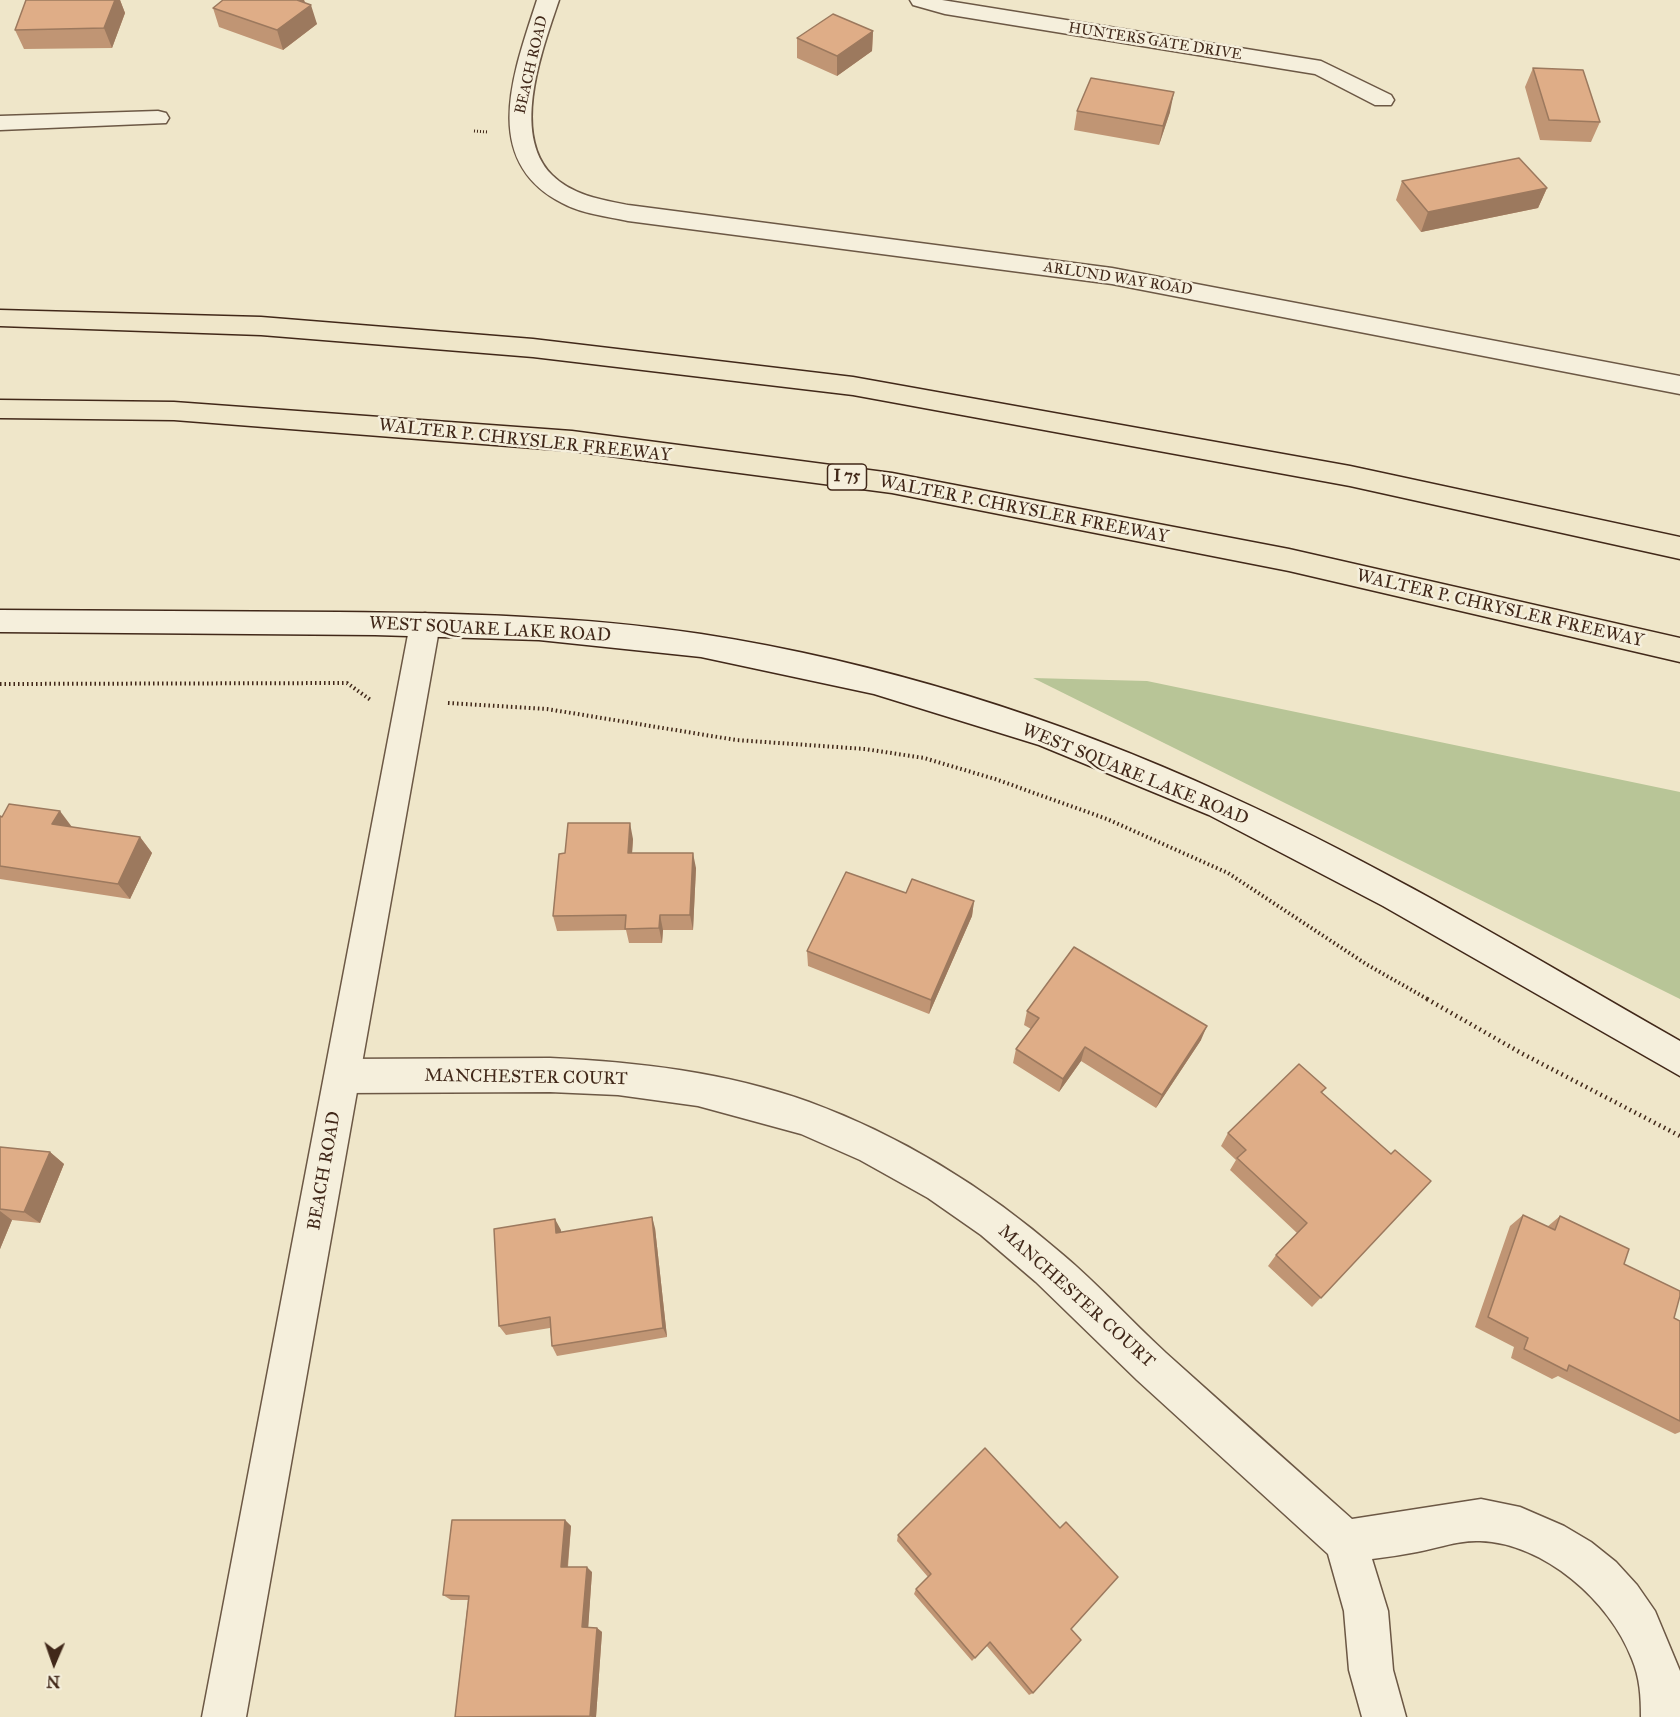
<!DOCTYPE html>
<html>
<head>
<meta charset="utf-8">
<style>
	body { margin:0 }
	#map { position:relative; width:1680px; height:1717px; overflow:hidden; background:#efe6c9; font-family:"IM FELL Great Primer",serif }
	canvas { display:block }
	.north { position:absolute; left:24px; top:1633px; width:60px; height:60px; -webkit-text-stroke:4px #f5efdc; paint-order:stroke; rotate:182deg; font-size:16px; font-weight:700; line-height:24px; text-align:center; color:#412819 }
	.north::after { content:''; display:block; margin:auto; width:21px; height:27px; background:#412819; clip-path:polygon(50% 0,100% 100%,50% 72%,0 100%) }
</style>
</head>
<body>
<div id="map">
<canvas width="1680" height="1717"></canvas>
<div class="north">N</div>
</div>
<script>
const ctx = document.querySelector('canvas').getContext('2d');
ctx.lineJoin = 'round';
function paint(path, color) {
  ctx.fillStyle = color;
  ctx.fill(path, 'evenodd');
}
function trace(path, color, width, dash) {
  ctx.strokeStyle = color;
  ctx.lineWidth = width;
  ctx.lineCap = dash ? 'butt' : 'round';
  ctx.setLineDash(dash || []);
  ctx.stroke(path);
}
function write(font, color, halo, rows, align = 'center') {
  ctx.font = font + ' "IM FELL Great Primer",serif';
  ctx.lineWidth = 5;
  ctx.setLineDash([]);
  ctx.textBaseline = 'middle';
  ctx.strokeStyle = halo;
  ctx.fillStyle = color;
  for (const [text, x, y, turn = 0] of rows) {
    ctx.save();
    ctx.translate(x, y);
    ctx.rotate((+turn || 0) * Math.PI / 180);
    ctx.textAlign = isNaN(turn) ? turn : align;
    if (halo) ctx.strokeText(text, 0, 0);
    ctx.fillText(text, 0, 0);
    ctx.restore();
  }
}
paint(new Path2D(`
	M1033,678L1147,681L1680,792V999Z`), '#b8c597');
const minor = new Path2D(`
	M910,0H942L1321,61L1391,95L1394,100L1391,105H1375L1315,74L945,14L913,5Z
	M158,111L166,113L169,118L166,123L0,130V116Z
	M550,1058C637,1062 726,1072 809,1102C902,1136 987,1189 1062,1254C1099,1285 1131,1321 1166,1353C1228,1409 1290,1464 1352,1519L1481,1499L1520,1507L1564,1526L1591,1542L1616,1562L1637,1585L1655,1611L1680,1671V1717H1641C1641,1697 1640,1678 1632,1659C1610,1601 1544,1543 1480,1541C1458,1540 1438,1548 1417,1552C1402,1555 1387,1557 1372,1559L1388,1611L1393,1670L1406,1717H1362L1349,1670L1344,1611L1328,1554L1137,1380L1036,1282L981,1235L928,1198L860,1160L801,1134L698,1106L618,1095L550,1092L343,1093L330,1088L325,1076L330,1064L343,1059Z`);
const tertiary = new Path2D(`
	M537,0H559C543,48 510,133 552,175C572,195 602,200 628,205L1112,268L1680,376V394L1112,284L628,221C606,216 582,214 562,203C478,160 515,69 537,0Z
	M425,613L436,616L440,624L246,1717H202L410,624L414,616Z`);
const secondary = new Path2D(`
	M0,610C113,611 225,611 338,612C459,613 581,616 701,634C882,662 1061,719 1227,795C1384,866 1531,956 1680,1041V1076L1383,906L1209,815L1039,745L874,694L701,657L539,640L375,635L0,632Z`);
const motorway = new Path2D(`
	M0,310L261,317L533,339L853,377L1350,466L1680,537V559L1350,486L853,395L533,357L261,335L0,326Z
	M0,400L174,402L572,431L892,473L1289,549L1680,638V662L1289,571L892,493L572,451L174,420L0,418Z`);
trace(minor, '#6c5845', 3);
trace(tertiary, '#6c5845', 3);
trace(secondary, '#412819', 3);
trace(motorway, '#412819', 3);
trace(new Path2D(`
	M474,131L488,132`), '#412819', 3, [1, 2]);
trace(new Path2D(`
	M0,684L347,683L372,701
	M448,703L547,709L736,740L865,749L924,758L995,779L1107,819L1228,873L1366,964L1429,1000`), '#412819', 4, [1.5, 3]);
trace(new Path2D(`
	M1427,999L1521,1053L1680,1136`), '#412819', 4.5, [1.5, 4]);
paint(minor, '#f5efdc');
paint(tertiary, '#f5efdc');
paint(secondary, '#f5efdc');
paint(motorway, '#efe6c9');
paint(new Path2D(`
	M26,0H120L125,13L112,48L24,49L15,30Z
	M223,0H304L317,24L283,50L219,27L213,8Z
	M873,31L872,51L837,76L797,58V38Z
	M1533,68L1600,122L1591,142L1540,140L1525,87Z
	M1077,111L1170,112L1159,145L1074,130Z
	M1402,181L1547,188L1538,208L1421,232L1396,200Z
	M0,816L140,837L152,853L130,899L0,879Z
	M633,839L632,853L696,868L693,930H663L662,943H629L626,930L557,931L553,916L565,853Z
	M906,893L974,901L972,916L929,1014L808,966L807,951Z
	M1027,1011L1201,1040L1156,1108L1081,1061L1059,1092L1013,1063L1016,1049L1031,1029L1024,1025Z
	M1326,1088L1322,1093L1391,1154L1431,1181L1312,1307L1268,1266L1276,1255L1297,1233L1230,1170L1236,1160L1221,1146L1228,1133Z
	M0,1147L50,1152L64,1164L40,1223L12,1220L0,1249Z
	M1523,1215L1547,1227L1560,1216L1624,1264L1674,1318L1680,1321V1432L1675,1434L1558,1376L1552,1379L1511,1358L1514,1347L1475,1327L1510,1226Z
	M655,1228L667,1337L557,1356L552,1346L550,1328L506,1335L499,1326L561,1230V1232Z
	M565,1520L571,1526L568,1567L592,1572L588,1627L597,1628L602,1632L596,1717H455L468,1600H451L443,1595Z
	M898,1535L1071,1629L1033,1693L1029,1695L986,1645L972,1661L914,1594L916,1589L928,1577L897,1541Z`), '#c09574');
paint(new Path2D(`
	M115,0H120L125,13L112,48L104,28Z
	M294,0H304L306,8L311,5L317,24L283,50L277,30Z
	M873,31L872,51L837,76V56Z
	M1174,92L1170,112L1159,145L1163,126Z
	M1547,188L1538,208L1421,232L1428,212Z
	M60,811L72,827L52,824Z
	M630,823L633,839L631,868L628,853Z
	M140,837L152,853L130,899L118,884Z
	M693,853L696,868L693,930L690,915Z
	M974,901L972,916L929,1014L931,1000Z
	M660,915L663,930L662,943L659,928Z
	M1207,1026L1201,1040L1156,1108L1162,1095Z
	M1085,1047L1081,1061L1059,1092L1063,1079Z
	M50,1152L64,1164L40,1223L24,1212Z
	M0,1211L12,1220L0,1249Z
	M652,1217L655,1228L667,1337L663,1328Z
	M555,1219L561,1230L562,1244L556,1233Z
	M565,1520L571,1526L567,1572L561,1567Z
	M587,1567L592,1572L588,1631L582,1627Z
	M597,1628L602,1632L596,1717H592L590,1716Z`), '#9c795e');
const building = new Path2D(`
	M26,0H115L104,28L15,30Z
	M223,0H297L311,5L277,30L213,8Z
	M833,14L873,31L837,56L797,38Z
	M1533,68L1583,70L1600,122L1549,120Z
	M1091,78L1174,92L1163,126L1077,111Z
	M1519,158L1547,188L1428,212L1402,181Z
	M9,804L60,811L52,824L140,837L118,884L0,866V816L2,817Z
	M568,823H630L628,853H693L690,915H660L659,928L625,929L626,915L553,916L559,854L565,853Z
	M846,872L906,893L912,879L974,901L931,1000L807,951Z
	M1074,947L1207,1026L1162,1095L1085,1047L1063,1079L1016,1049L1039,1018L1027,1011Z
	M1299,1064L1326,1088L1321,1092L1391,1154L1395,1150L1431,1181L1321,1298L1276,1255L1307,1223L1237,1158L1246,1150L1228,1133Z
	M0,1147L50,1152L24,1212L0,1209Z
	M1523,1215L1555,1230L1560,1216L1629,1249L1624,1264L1680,1291V1296L1674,1318L1680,1321V1421L1569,1365L1567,1371L1524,1349L1528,1338L1488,1317Z
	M652,1217L663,1328L552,1346L550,1317L499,1326L494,1229L555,1219L556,1233Z
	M985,1448L1060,1528L1066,1522L1118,1577L1071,1629L1081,1640L1033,1693L990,1642L975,1658L916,1589L931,1574L898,1535Z
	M452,1520H565L561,1567H587L582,1627L597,1628L590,1716L455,1717L469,1596L443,1595Z`);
paint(building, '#dfad87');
trace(building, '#9c795e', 1.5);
write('15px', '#412819', '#f5efdc', [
	["HUNTERS GATE DRIVE",1155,42,9],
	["BEACH ROAD",532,65,-77],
	["ARLUND WAY ROAD",1118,279,9]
]);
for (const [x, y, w] of [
	[847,477,39]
]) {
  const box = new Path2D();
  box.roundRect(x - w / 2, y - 13, w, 26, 4.5);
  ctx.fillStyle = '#f5efdc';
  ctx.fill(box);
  trace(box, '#412819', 1.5);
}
write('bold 16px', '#412819', null, [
	["I 75",847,477]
]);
write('18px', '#412819', '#f5efdc', [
	["WALTER P. CHRYSLER FREEWAY",525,441,6],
	["WALTER P. CHRYSLER FREEWAY",1024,510,11],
	["WALTER P. CHRYSLER FREEWAY",1500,609,13],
	["WEST SQUARE LAKE ROAD",490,630,3],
	["WEST SQUARE LAKE ROAD",1135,775,22],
	["MANCHESTER COURT",526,1078,1],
	["BEACH ROAD",325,1171,-80],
	["MANCHESTER COURT",1076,1297,42]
]);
</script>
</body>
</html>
